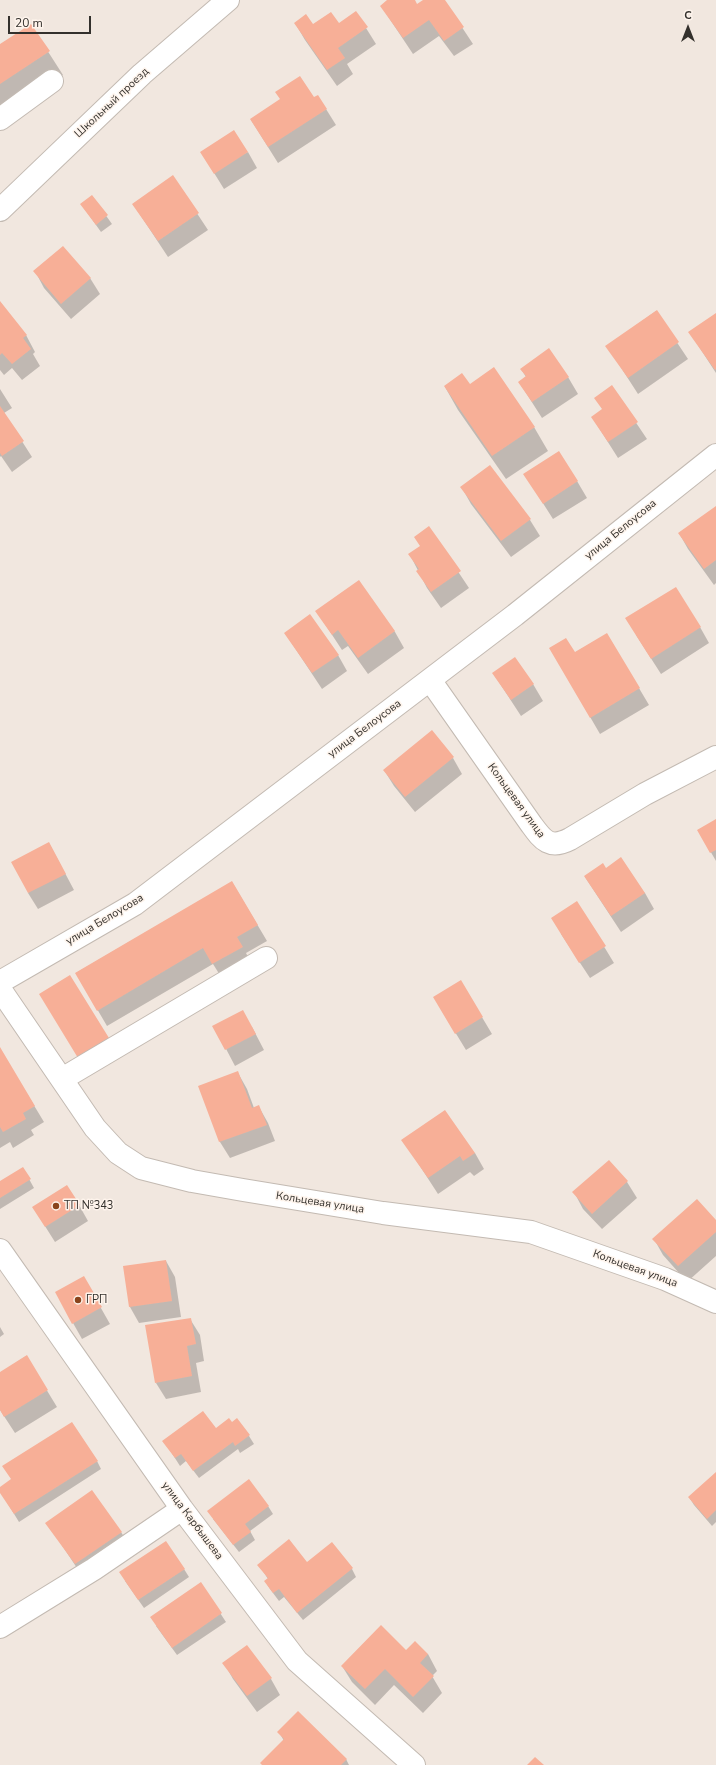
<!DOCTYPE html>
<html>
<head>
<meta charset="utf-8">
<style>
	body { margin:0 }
	#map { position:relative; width:716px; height:1765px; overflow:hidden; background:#f1e7df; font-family:"Nunito Sans",sans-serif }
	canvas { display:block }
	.north { position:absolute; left:668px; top:8px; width:40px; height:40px; -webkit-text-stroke:3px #fef4ec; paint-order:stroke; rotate:0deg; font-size:11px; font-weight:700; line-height:16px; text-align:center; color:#33302c }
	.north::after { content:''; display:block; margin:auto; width:14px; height:18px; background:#33302c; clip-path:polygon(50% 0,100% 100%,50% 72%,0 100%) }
	.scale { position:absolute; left:8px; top:16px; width:83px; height:18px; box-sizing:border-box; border:2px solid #33302c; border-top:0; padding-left:5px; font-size:12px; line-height:14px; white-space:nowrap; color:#33302c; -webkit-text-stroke:3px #fef4ec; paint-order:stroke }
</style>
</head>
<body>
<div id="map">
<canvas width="716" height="1765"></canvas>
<div class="north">С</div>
<div class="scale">20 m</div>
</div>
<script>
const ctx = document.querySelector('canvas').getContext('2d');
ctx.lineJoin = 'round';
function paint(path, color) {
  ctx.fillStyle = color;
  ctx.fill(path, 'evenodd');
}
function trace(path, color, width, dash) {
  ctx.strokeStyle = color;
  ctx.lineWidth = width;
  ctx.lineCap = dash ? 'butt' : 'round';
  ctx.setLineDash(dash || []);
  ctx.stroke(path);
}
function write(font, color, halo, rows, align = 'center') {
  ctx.font = font + ' "Nunito Sans",sans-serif';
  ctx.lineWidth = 3;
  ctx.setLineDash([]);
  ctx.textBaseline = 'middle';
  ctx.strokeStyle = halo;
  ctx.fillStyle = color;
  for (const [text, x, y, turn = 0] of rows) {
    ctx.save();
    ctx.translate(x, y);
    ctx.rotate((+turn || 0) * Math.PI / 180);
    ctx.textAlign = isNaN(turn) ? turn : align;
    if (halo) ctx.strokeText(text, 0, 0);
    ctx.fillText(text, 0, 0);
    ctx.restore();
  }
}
paint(new Path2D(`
	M389,0H414L417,5L424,0H444L473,44L454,56L439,36L413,54L381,6Z
	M356,12L376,44L347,64L353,74L337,86L305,40L295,23L313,26L339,25Z
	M31,25L63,75L0,116V45Z
	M314,99L326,109L336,125L278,163L251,120Z
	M248,152L257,168L224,189L211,168Z
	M173,177L208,230L168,257L133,204Z
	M92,196L112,224L101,232L81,204Z
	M35,271L90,278L100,294L71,319L44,288Z
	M0,302L26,335L35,352L33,354L40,366L22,380L12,368L4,375L0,370Z
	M656,311L688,359L638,394L607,346Z
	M716,314V373L690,333Z
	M521,369L568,377L578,394L542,418L519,382L526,377Z
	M469,385L534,427L548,451L506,479L458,410L445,387Z
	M612,387L647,439L618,458L592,417L603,410L596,398Z
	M0,389L12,408L4,413L32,457L12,472L1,456L0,457Z
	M525,475L577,481L587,498L553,519Z
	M462,488L530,520L540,536L511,557L471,504Z
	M716,507V583L714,585L688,549L679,533Z
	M429,528L469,588L441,608L427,588L410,555L421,547Z
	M358,582L395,632L404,648L368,674L348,646L342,650L317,612Z
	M700,627L709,643L661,674L636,635Z
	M285,633L338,655L347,671L322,689Z
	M607,634L649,705L600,734L550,648L574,653Z
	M493,673L533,684L543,701L521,716Z
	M453,758L462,774L415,812L394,786L384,770Z
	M716,820V861L698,830Z
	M49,843L74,890L38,909L28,893Z
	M605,870L645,893L654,909L621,932L585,877Z
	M232,882L267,941L246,953L251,963L223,980L213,964L107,1026L76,973Z
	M577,902L614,963L590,978L561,934Z
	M461,982L492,1034L466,1050L444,1014Z
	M214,1026L252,1027L264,1050L235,1066Z
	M0,1049L44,1122L31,1130L34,1135L13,1148L10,1142L0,1148Z
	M238,1073L247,1089L254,1108L259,1107L268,1123L275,1141L230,1158L220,1142L200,1086Z
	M403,1140L475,1153L484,1169L474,1176L470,1172L438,1194Z
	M609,1161L627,1182L637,1198L602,1229L583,1209L574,1192Z
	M23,1168L34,1188L0,1209V1182Z
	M79,1205L88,1221L55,1242L43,1223Z
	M716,1222V1256L687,1282L663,1255L654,1239Z
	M166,1261L175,1277L181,1317L139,1323L130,1307L124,1267Z
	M93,1294L110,1324L82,1339L73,1323Z
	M190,1319L200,1335L204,1361L196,1363L201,1392L166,1399L156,1383Z
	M0,1327L4,1334L0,1337Z
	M26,1356L57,1407L15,1433L0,1410V1373Z
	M232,1423L249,1436L254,1444L240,1453L238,1449L199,1478L186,1461L180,1466L164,1441L215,1429Z
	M97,1461L101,1469L19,1522L0,1491V1488Z
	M716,1474V1522L712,1526L694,1505L689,1497Z
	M268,1506L273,1514L250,1531L255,1540L239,1552L213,1519Z
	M47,1523L121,1532L131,1548L85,1580Z
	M307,1563L352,1569L356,1577L303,1620L284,1597L279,1601L270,1589L265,1581L268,1579L259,1565Z
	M184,1569L189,1577L144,1608L125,1581Z
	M201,1584L226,1622L177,1655L156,1626Z
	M406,1652L428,1654L437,1671L432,1676L442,1693L423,1713L394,1685L375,1705L352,1682L342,1666Z
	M224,1663L271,1679L280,1695L257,1712L233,1679Z
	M279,1732L346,1759L349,1765H262L284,1741Z`), '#0003');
paint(new Path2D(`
	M387,0H415L417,4L423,0H445L464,27L444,41L429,20L403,38L380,6Z
	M356,11L368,27L338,48L345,58L327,70L294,23L306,14L313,24L331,12L339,23Z
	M31,24L50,51L0,84V44Z
	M300,76L314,97L318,95L327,109L268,147L250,119L280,99L275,92Z
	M234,130L248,152L214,174L200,152Z
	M173,175L199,213L158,241L132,204Z
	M92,195L108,215L96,225L80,204Z
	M63,246L91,278L61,304L33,271Z
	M0,301L27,335L23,338L31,349L12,364L2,353L0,355Z
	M657,310L679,342L628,378L605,346Z
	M716,313V369L715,370L688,332Z
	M549,348L569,377L532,402L518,382L526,376L520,369Z
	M494,367L535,427L492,456L444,386L462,373L470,384Z
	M612,385L638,422L608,442L591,417L602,409L594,398Z
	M0,406L24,441L2,456L0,453Z
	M559,451L578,481L543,504L523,474Z
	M490,465L531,519L501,541L460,487Z
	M716,506V560L704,569L678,533Z
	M429,526L461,571L431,592L416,571L419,569L408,554L420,546L414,537Z
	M359,580L395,631L358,658L338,630L332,635L315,611Z
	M676,587L701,627L651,659L625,618Z
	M310,614L339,655L312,673L284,633Z
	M607,633L640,688L590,718L549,648L566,638L575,652Z
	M515,657L534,684L511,700L492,673Z
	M432,730L454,757L405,797L383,770Z
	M716,819V850L710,853L697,830Z
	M49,842L66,874L28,893L11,862Z
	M621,857L645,893L611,916L584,876L603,863L606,868Z
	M232,881L258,925L237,937L243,947L212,964L203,948L97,1011L75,973Z
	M577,901L606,946L579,963L551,918Z
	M70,975L109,1038L78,1058L39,994Z
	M461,980L483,1017L455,1034L433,997Z
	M243,1010L256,1034L225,1050L212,1026Z
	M0,1047L35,1106L23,1113L26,1119L3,1132L0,1127Z
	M238,1071L252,1108L259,1105L267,1125L219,1142L198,1086Z
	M445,1110L475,1153L463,1161L460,1156L428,1178L401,1140Z
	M609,1160L628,1181L592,1214L572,1192Z
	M23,1167L31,1179L0,1198V1181Z
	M67,1185L80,1205L45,1227L32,1207Z
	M697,1199L716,1220V1232L678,1266L652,1239Z
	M166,1260L172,1301L129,1307L123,1266Z
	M84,1276L102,1307L72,1324L55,1292Z
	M191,1318L196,1344L187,1346L192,1376L155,1383L145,1325Z
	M27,1355L48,1390L4,1417L0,1410V1372Z
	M203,1411L216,1428L229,1418L232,1422L237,1418L250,1435L235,1446L233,1442L193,1471L181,1454L175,1458L162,1441Z
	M72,1422L98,1461L14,1514L0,1493V1487L11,1479L2,1466Z
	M716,1472V1510L707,1519L688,1497Z
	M249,1479L269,1506L245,1524L251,1532L233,1545L207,1511Z
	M92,1490L122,1532L75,1564L45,1523Z
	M289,1539L307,1562L332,1542L353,1568L297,1613L279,1589L273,1593L264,1581L268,1578L257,1565Z
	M166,1541L185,1569L138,1600L119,1572Z
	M201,1582L222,1613L172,1648L150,1617Z
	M381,1625L406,1650L415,1641L428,1654L420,1663L434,1676L413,1697L385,1669L365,1689L341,1666Z
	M247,1645L272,1678L247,1696L222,1663Z
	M298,1711L347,1759L341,1765H262L260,1763L284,1739L277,1732Z
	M535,1757L544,1765H527Z`), '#f7af97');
const minor = new Path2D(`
	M0,119L52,81
	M0,210L142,74L228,0
	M430,680L531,824C542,839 549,850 570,839L645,794L716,757
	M0,982L135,904L515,615L716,455
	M0,989L95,1128L118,1153L141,1168L192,1181L243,1190L383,1213L531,1232L665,1279L716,1302
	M62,1079L266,958
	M0,1250L182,1509L297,1661L414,1765
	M0,1627L94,1569L182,1509`);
trace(minor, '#c3bab2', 24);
trace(minor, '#fff', 22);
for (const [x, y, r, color] of [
	[56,1206,4,"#8a441c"],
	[78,1300,4,"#8a441c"]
]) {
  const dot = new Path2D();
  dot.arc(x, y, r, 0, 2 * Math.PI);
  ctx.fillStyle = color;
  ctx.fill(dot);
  trace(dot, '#fef4ec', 1.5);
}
write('11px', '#33302c', '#fef4ec', [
	["Школьный проезд",112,103,-43],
	["улица Белоусова",621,530,-39],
	["улица Белоусова",365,729,-37],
	["Кольцевая улица",516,801,54],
	["улица Белоусова",105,920,-31],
	["Кольцевая улица",320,1203,9],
	["Кольцевая улица",635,1269,20],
	["улица Карбышева",192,1521,53]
]);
write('11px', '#33302c', '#fef4ec', [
	["ТП №343",64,1206],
	["ГРП",86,1300]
], 'left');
</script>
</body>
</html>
